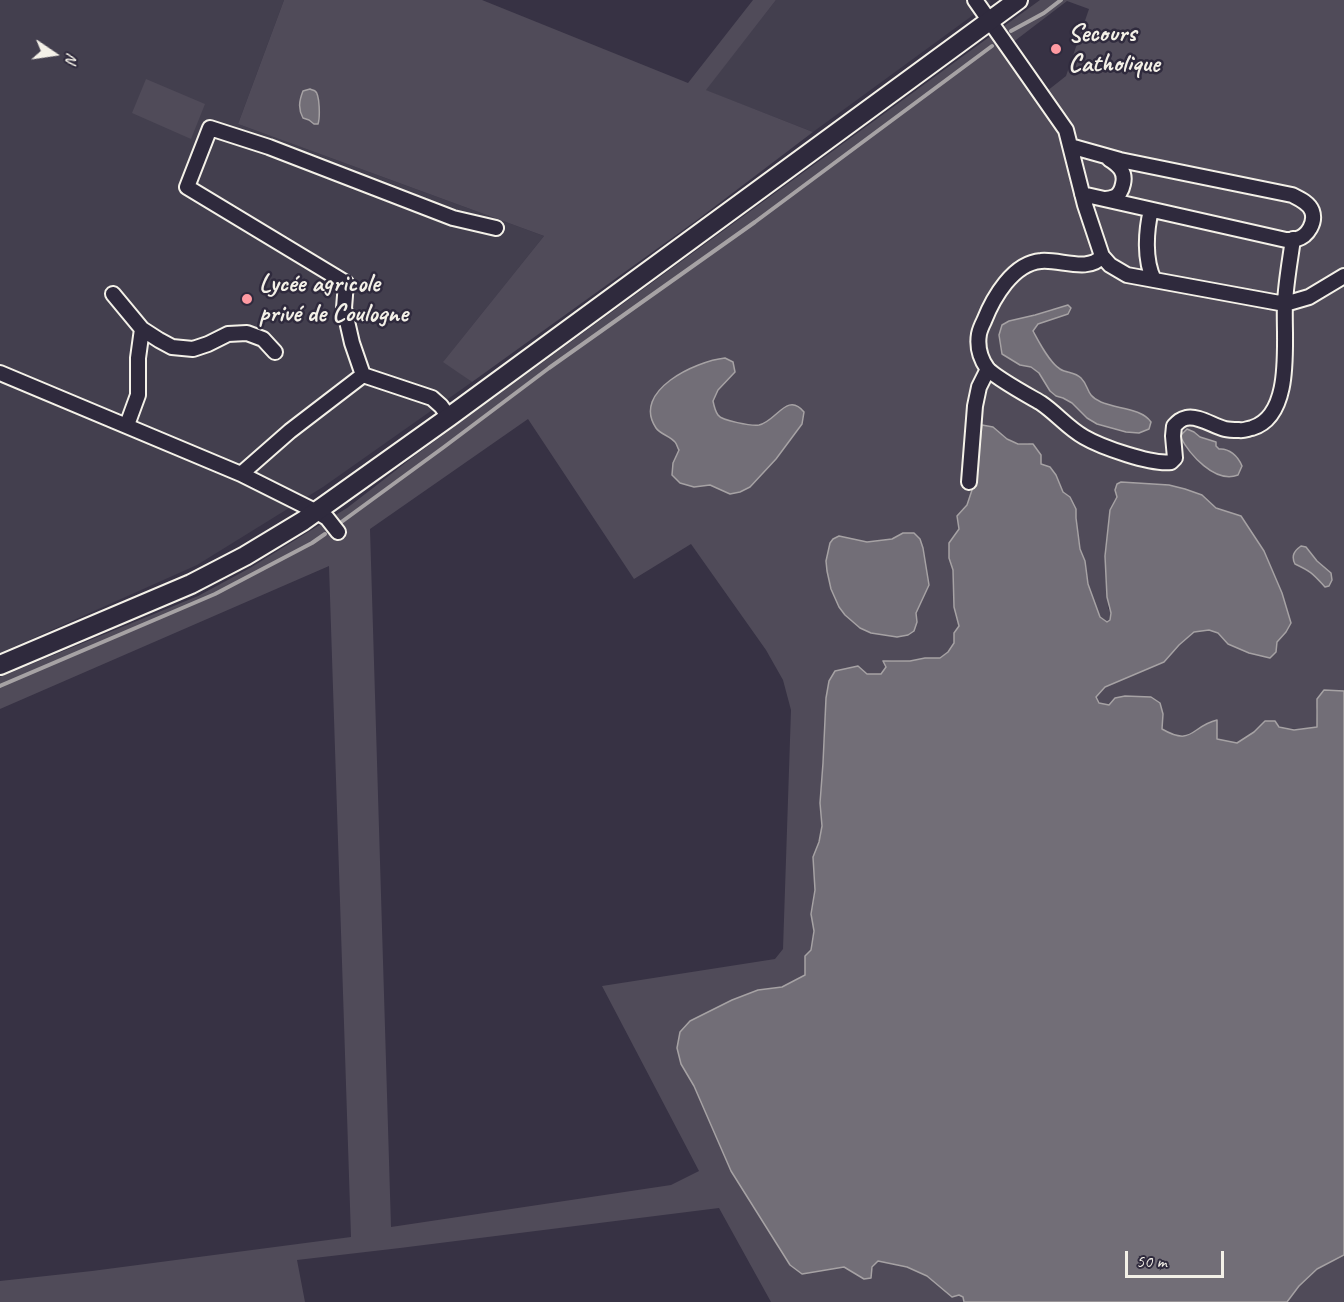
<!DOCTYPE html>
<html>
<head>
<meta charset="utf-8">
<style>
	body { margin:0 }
	#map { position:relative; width:1344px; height:1302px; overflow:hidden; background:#373244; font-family:Caveat,sans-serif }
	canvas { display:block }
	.north { position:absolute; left:24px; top:24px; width:60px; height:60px; -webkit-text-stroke:4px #2f2a3d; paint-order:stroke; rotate:103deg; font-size:16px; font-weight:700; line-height:24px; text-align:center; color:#f4f1e8 }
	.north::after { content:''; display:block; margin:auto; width:21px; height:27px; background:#f4f1e8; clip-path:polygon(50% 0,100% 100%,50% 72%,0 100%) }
	.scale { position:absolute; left:1125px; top:1251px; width:99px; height:27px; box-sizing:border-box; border:3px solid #f4f1e8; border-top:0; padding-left:8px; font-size:18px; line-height:21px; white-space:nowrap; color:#f4f1e8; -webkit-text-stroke:4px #2f2a3d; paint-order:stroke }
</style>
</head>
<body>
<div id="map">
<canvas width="1344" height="1302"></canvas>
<div class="north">N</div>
<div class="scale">50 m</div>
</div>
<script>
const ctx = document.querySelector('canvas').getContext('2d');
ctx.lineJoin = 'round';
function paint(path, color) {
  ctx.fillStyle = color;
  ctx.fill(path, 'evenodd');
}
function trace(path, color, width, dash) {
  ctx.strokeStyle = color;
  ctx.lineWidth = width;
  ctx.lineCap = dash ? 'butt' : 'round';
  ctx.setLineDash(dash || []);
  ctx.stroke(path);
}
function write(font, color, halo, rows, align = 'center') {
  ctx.font = font + ' Caveat,sans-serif';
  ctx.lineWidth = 5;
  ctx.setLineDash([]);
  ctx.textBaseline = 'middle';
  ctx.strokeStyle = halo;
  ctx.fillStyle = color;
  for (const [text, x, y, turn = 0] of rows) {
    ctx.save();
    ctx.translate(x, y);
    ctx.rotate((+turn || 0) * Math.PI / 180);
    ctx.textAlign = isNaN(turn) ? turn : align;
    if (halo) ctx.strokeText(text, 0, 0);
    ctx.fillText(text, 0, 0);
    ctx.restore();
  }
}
paint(new Path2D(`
	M0,0H284L238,124L544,236L444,361L472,382L323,487L197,565L0,653Z
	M776,0H989L991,2L813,132L705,90Z`), '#433f4e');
paint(new Path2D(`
	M284,0H482L688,83L753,0H776L706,90L813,132L697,220L472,382L443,362L544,236L238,124Z
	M1040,0H1344V691L1324,690L1316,710L1317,727C1296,731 1284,729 1265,721L1254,732L1237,743L1216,739V721C1191,726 1193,747 1162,729L1163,714L1151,697L1115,698L1109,705L1099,703L1096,697L1105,687L1164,662L1179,645L1194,632L1209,630L1218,633L1228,644L1277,642L1291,623L1282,593L1264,551L1202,495L1115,490L1117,497L1110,510L1105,556L1108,608L1111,613L1110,620L1107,622L1100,617L1088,584L1085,561L1080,549L1076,518V509L1070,497L1063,492L1056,475L1041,464L1028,443C1011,445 1005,437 993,427L979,461L976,478L967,505L957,516L959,529L949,557L953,570L954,607L959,626L954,633V643L948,652L940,658H925L910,661L892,660L884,661L886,667L881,674H866L829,681L826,698L823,763L820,803L822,826L819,842L813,858L815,890L811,914L814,931L811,950L805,956V975L782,987L758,990L681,1064L694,1086L731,1171L802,1274L844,1267L864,1279L878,1261L907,1267L927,1276L952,1297L959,1295L963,1297L964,1302H771L719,1208L400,1248L297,1260L305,1302H0V1281L92,1271L351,1237L329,566L0,709V677L198,596L250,568L347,508L417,454ZM1067,1L1089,9L1066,76L1047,91L1012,43ZM1052,309L1068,314L1038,324L1033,331L1048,357L1060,369L1072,373L1081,378L1092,397L1114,407L1139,412L1111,427L1097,424L1087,418L1072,403L1063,398L1056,396L1050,391L1039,373L1031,367L1020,365L1002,354L1023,319ZM528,419L634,579L691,544L766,650L783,680L791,710L783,949L775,959L602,986L699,1171L671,1185L391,1227L370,529ZM1306,547L1317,561L1331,573L1321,582C1311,567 1290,570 1294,552Z
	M146,79L205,104L191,139L132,113Z
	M1344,1255V1302H1287L1299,1286L1317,1269Z`), '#504b59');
const water = new Path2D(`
	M310,89C312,90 314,90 315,91C320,94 320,118 318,124H314L309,120L303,118C298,109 299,101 303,91Z
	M1068,305L1071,308L1068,314L1038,324L1033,331C1039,342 1049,362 1060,369C1066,373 1075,372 1081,378C1090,387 1085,395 1101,402C1117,409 1141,408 1151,422L1149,429L1139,433L1126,432L1097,424L1087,418L1072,403L1063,398L1056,396L1050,391L1039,373L1031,367L1020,365L1002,354L999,335L1002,325L1009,321L1035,315Z
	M725,358L733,362L735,372L718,390L713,401C714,406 715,411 718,415C722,421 752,426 759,425C776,422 787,391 804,412L802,424L776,459L750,487L740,492L730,494L710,485L694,487L680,483L672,475L673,463L679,450C677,447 677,444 675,442C670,436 660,434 656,428C631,391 696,361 725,358Z
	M982,425L993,427L1007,439L1018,444H1033L1041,455V464L1050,467L1056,475L1063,492L1070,497L1076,509V518L1080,549L1085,561L1088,584L1100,617L1107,622L1110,620L1111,613L1107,597L1105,556L1110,510L1117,497L1115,490L1117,484L1121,482L1169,485L1185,489L1202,495L1216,508L1241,516L1264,551L1282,593L1291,623L1286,632L1277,642L1276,652L1270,658L1249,653L1228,644L1218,633L1209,630L1194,632L1179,645L1164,662L1105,687L1096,697L1099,703L1109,705L1115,698L1125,696L1151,697L1160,703L1163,714L1162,729C1193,747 1191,726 1217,720V739L1237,743L1254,732L1265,721H1275L1279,727L1294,730L1317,727V699L1324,690L1344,691V1255L1317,1269L1299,1286L1287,1302H964L963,1297L959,1295L952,1297L927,1276L907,1267L878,1261L872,1267L871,1278L864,1279L844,1267L802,1274L790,1265L731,1171L694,1086L681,1064L677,1048L680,1032L690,1021L732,1000L758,990L782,987L805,975V956L811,950L814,931L811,914L815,890L813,857L819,842L822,826L820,803L823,763L826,698L829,681L835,671L858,666L867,674H881L886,667L883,661H910L925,658H940L948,652L954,643V633L959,626L954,607L953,570L949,558V543L959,529L957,516L967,505L976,478Z
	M1187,429L1194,432L1200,437L1216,442V446L1219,449C1229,448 1238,456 1242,466L1238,475C1215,484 1189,454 1180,436Z
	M903,533H914L920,539L923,548L929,585L916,613L917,622L914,631L908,635L897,637L871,633L860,628L845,615L839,607L831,589L827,571L826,561L830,543L833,539L839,536L867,542L892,539Z
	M1301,546L1306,547L1317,561L1331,573L1332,580L1329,586L1325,587C1313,574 1312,572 1295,564C1291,556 1294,551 1301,546Z`);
paint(water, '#726e77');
trace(water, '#a6a2a4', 1.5);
trace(new Path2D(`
	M1011,31L1044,13L1061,0
	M340,523L444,447L549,368L755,222L992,46
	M0,686L215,594L312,543L325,534`), '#a6a2a4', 4);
const minor = new Path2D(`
	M975,0L1066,130L1085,205L1102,256L1110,265L1127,275L1285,304L1309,297L1344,276
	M1070,146L1120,160L1292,195C1300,199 1309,203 1312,211C1316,222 1308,236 1297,239C1293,240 1290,240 1286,240L1082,194
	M1105,199C1108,199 1112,198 1115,197C1120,194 1122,189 1123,184C1126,172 1119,165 1109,159
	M1151,210C1146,231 1144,260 1154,280
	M1102,256C1089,273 1060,259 1041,261C1013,263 993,298 984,321C982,325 980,329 979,334C977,346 980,358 987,368C994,377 1029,396 1041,403C1056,413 1068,428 1084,437C1101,447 1152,465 1171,462L1175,458L1173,436L1174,426C1178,422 1181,419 1186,418C1198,415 1213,426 1225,429C1229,430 1234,430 1239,430C1243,431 1247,429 1252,428C1295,415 1283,337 1285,303C1286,282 1290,261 1293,239
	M113,294L142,329L159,340L172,347L193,349L208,344L228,334L247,333L263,339L275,352
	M0,373L241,474
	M449,417L441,406L432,398L363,375L352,343L344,308L346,283L187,187L210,128L269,147L453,218L496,228
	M127,425L138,395V358L142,329
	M969,482L975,406L979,387L988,369
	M338,532L327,518L317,512L241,474L290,431L363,375`);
const major = new Path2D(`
	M0,665L191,584L245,556L303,521L449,417L1018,0`);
trace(minor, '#f4f1e8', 18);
trace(major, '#f4f1e8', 22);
trace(minor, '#2f2a3d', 14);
trace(major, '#2f2a3d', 18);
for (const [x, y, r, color] of [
	[1056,49,6,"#ff9aa2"],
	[247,299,6,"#ff9aa2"]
]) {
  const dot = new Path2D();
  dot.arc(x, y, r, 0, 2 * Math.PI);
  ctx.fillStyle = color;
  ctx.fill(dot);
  trace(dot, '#2f2a3d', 2);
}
write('bold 26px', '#f4f1e8', '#2f2a3d', [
	["Secours",1068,34],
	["Catholique",1068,64],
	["Lycée agricole",259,284],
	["privé de Coulogne",259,314]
], 'left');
</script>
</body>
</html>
